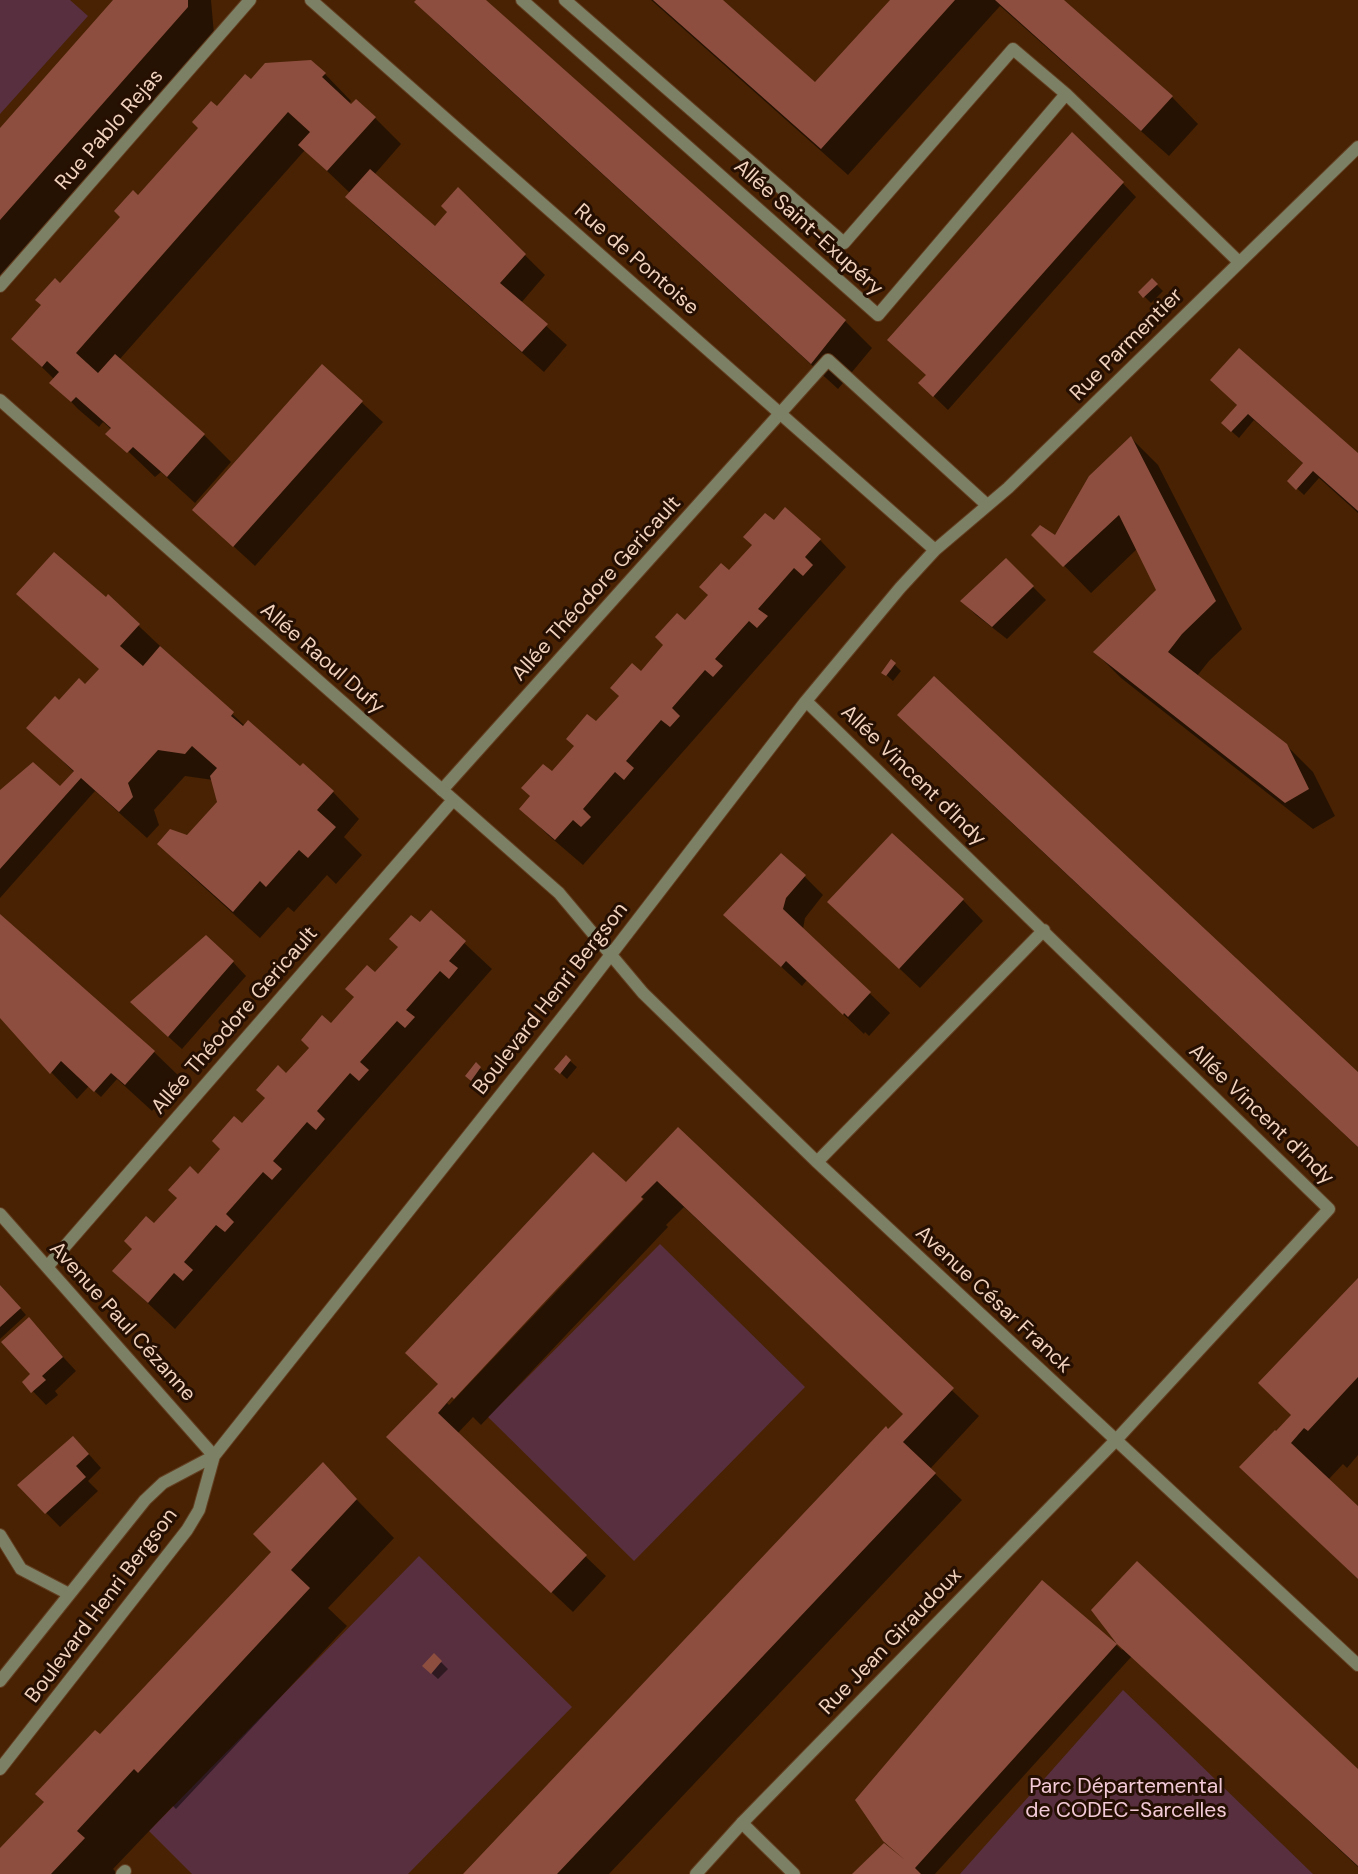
<!DOCTYPE html>
<html>
<head>
<meta charset="utf-8">
<style>
	body { margin:0 }
	canvas { display:block; background:#482203 }
</style>
</head>
<body>
<canvas width="1358" height="1874"></canvas>
<script>
const ctx = document.querySelector('canvas').getContext('2d');
ctx.lineJoin = 'round';
function paint(path, color) {
  ctx.fillStyle = color;
  ctx.fill(path, 'evenodd');
}
function trace(path, color, width, dash) {
  ctx.strokeStyle = color;
  ctx.lineWidth = width;
  ctx.lineCap = dash ? 'butt' : 'round';
  ctx.setLineDash(dash || []);
  ctx.stroke(path);
}
function write(font, color, halo, rows, align = 'center') {
  ctx.font = font + ' "DM Sans",sans-serif';
  ctx.lineWidth = 6;
  ctx.setLineDash([]);
  ctx.textBaseline = 'middle';
  ctx.strokeStyle = halo;
  ctx.fillStyle = color;
  for (const [text, x, y, turn = 0] of rows) {
    ctx.save();
    ctx.translate(x, y);
    ctx.rotate((+turn || 0) * Math.PI / 180);
    ctx.textAlign = isNaN(turn) ? turn : align;
    if (halo) ctx.strokeText(text, 0, 0);
    ctx.fillText(text, 0, 0);
    ctx.restore();
  }
}
paint(new Path2D(`
	M0,0H70L88,16L0,114Z
	M660,1244L805,1387L634,1561L488,1417Z
	M419,1556L572,1707L408,1874H192L149,1831Z
	M1123,1690L1313,1874H960Z`), '#572f3f');
paint(new Path2D(`
	M115,0H211L214,34L0,277V131Z
	M418,0H484L845,321L872,348L838,389L443,29L416,2Z
	M651,0H721L816,84L892,0H1062L1172,97L1198,124L1169,156L1000,6L848,175Z
	M325,74L351,101L349,104L375,118L401,144L374,175L436,228L449,212L458,189L545,275L521,303L567,345L544,372L367,217L347,197L350,193L305,150L119,360L204,435L231,462L195,503L161,472L155,477L108,432L111,429L103,422L99,427L78,409L52,382L54,379L13,339L217,108L251,81Z
	M1109,169L1136,197L948,410L920,383Z
	M1152,280L1163,291L1151,303L1140,292Z
	M322,366L383,422L255,566L194,510Z
	M1212,380L1358,455V513L1319,478L1304,495L1289,481L1304,464L1254,420L1239,438L1230,430L1238,406Z
	M1131,438L1158,465L1242,629L1209,661L1197,676L1286,745L1313,772L1335,816L1313,829L1121,678L1095,652L1158,590L1137,549L1091,593L1033,534L1056,537Z
	M774,522L820,540L846,567L583,865L548,835L521,808Z
	M1006,560L1046,600L1007,639L976,615L962,601Z
	M108,597L245,726L333,792L359,819L344,837L362,855L336,884L327,875L294,912L288,907L260,938L186,871L159,844L187,837L218,803L213,780L185,776L154,810L159,825L147,838L95,791L0,898V792L60,788L74,772L28,728L59,702L85,686L100,670L106,599Z
	M891,661L901,671L893,681L883,672Z
	M899,715L1358,1075V1147L936,752Z
	M803,875L823,895L805,918L803,929L890,1013L869,1036L865,1032L864,1034L807,980L802,986L725,915Z
	M963,900L983,921L920,988L829,902Z
	M431,912L492,969L175,1329L114,1271Z
	M0,915L154,1052L181,1078L152,1111L117,1079L101,1097L89,1086L77,1099L51,1072L0,1016Z
	M233,962L246,976L182,1049L145,1016Z
	M570,1061L577,1067L567,1079L556,1069Z
	M476,1065L487,1074L478,1086L467,1076Z
	M678,1130L979,1416L930,1469L962,1500L609,1874H465L904,1414L684,1207L666,1225L668,1227L481,1425L473,1417L457,1434L606,1576L573,1612L409,1458L439,1385ZM642,1197L644,1199L449,1405L447,1403Z
	M1358,1280V1455L1347,1468L1343,1464L1328,1480L1358,1509V1579L1241,1467L1293,1416Z
	M0,1285L26,1315L0,1339Z
	M29,1320L76,1371L55,1391L58,1395L46,1405L24,1382L32,1374Z
	M86,1451L101,1468L88,1481L98,1491L60,1527L19,1485Z
	M323,1465L394,1538L328,1608L347,1626L176,1809L173,1806L113,1869L118,1874H0V1851L45,1803L100,1736L273,1552Z
	M1042,1582L1122,1650L1123,1649L1358,1772V1867L1132,1656L935,1874H854L902,1857Z
	M434,1655L448,1669L438,1679L424,1666Z`), '#0007');
paint(new Path2D(`
	M113,0H188V7L0,220V128Z
	M416,0H486L846,320L811,364L414,2Z
	M653,0H723L815,82L890,0H955L821,149Z
	M995,0H1064L1173,96L1141,131Z
	M311,60L326,73L322,77L351,104L356,99L376,117L327,171L298,145L310,132L288,112L76,353L98,373L115,354L205,434L167,477L133,447L127,453L105,434L111,428L76,397L71,402L49,383L59,372L47,361L42,367L11,339L41,305L35,300L55,278L60,283L120,217L114,211L133,190L138,195L198,128L192,122L211,101L217,106L245,74L251,79L265,63Z
	M1072,132L1124,182L933,397L918,383L926,375L887,340Z
	M370,169L435,226L447,212L441,206L458,187L526,254L500,283L548,324L522,352L345,197Z
	M1152,278L1158,284L1143,298L1138,292Z
	M1239,348L1358,453V511L1313,471L1296,490L1287,481L1303,463L1248,414L1231,432L1221,423L1237,405L1210,380Z
	M322,364L363,401L233,547L192,510Z
	M1131,436L1216,601L1182,634L1168,652L1287,744L1309,789L1285,803L1093,652L1156,590L1119,515L1063,567L1031,535L1040,525L1055,535L1089,476Z
	M785,507L821,539L805,557L813,565L803,576L794,568L758,609L768,616L757,628L749,621L715,659L723,666L713,677L705,670L672,708L680,716L670,727L661,720L626,761L634,768L624,780L615,772L583,809L591,817L581,827L573,820L555,840L519,809L530,796L521,788L543,764L552,771L574,746L566,739L587,714L596,721L619,696L610,688L632,663L641,671L663,645L655,637L677,613L685,620L708,595L699,587L721,563L729,570L752,545L743,537L765,513L774,520Z
	M54,552L106,597L108,594L140,624L120,646L143,666L160,646L234,712L231,716L243,726L248,720L300,766L303,763L334,791L317,810L336,827L308,858L299,850L266,887L260,881L233,912L157,844L170,829L187,835L217,802L210,776L217,768L192,746L185,754L158,750L128,783L133,797L119,812L81,778L0,869V790L33,762L60,786L74,771L26,728L55,696L59,700L79,678L85,684L99,669L16,594Z
	M1006,558L1034,586L992,627L960,601Z
	M891,659L896,663L886,676L881,673Z
	M934,676L1358,1072V1147L897,715Z
	M892,833L964,899L899,969L827,902Z
	M781,853L806,875L786,898L783,909L871,992L848,1017L844,1013L843,1015L786,961L781,967L723,915Z
	M431,910L466,941L449,961L458,968L449,979L440,971L406,1010L415,1017L405,1028L397,1021L360,1062L369,1070L359,1081L350,1073L317,1111L325,1119L316,1130L307,1122L273,1161L282,1169L272,1180L263,1172L226,1214L234,1222L225,1232L216,1225L184,1262L193,1270L183,1281L174,1273L148,1303L112,1271L132,1249L124,1241L146,1216L154,1223L177,1198L168,1190L190,1166L198,1174L220,1149L212,1141L234,1116L242,1123L265,1098L256,1090L278,1065L286,1073L309,1048L301,1040L322,1015L331,1023L354,997L345,989L367,965L375,972L398,947L389,939L411,915L420,922Z
	M0,914L155,1051L125,1085L111,1073L94,1092L61,1061L50,1074L0,1018Z
	M206,935L234,961L168,1037L130,1002Z
	M566,1055L571,1060L560,1074L554,1069Z
	M476,1062L481,1067L471,1081L465,1076Z
	M678,1127L954,1388L903,1442L936,1473L557,1874H463L836,1479L886,1426L888,1429L903,1414L657,1181L641,1197L643,1199L554,1292L454,1399L452,1397L438,1413L587,1555L551,1593L386,1437L438,1384L405,1353L550,1198L593,1152L626,1182Z
	M1358,1278V1377L1308,1431L1304,1428L1291,1443L1358,1506V1579L1239,1467L1275,1430L1276,1431L1291,1415L1258,1383Z
	M0,1285L21,1308L0,1327Z
	M29,1317L63,1357L42,1376L46,1380L31,1393L22,1382L30,1374L1,1342Z
	M73,1436L89,1454L76,1466L86,1477L45,1514L17,1485Z
	M323,1462L357,1499L291,1570L310,1588L138,1773L134,1769L77,1831L85,1838L51,1874H0V1848L44,1802L35,1794L95,1730L100,1734L271,1552L253,1534Z
	M1137,1561L1358,1769V1866L1117,1644L1091,1610Z
	M1042,1580L1117,1644L915,1868L921,1874H852L884,1843L905,1860L883,1841L855,1800Z
	M434,1653L442,1661L431,1674L422,1666Z`), '#8d4e3f');
const service = new Path2D(`
	M442,790L828,360L987,505
	M0,1535L21,1569L69,1594
	M742,1823L794,1874
	M122,1874L125,1871`);
const minor = new Path2D(`
	M311,0L935,550
	M522,0L878,315L1066,94L1239,262
	M565,0L844,243L1013,49L1066,94
	M0,286L250,0
	M0,400L559,893L643,993L817,1162L1358,1665
	M817,1162L1044,930
	M0,1214L214,1456
	M47,1267L453,800
	M0,1681L145,1500L163,1483L214,1456
	M0,1769L187,1530L199,1510L214,1456L576,1000L806,701L900,588L935,550L1008,488L1358,147
	M696,1874L742,1823L1116,1440L1329,1209L806,701`);
trace(service, '#633e21', 14);
trace(minor, '#633e21', 14);
trace(service, '#7c8065', 12);
trace(minor, '#7c8065', 12);
write('21px', '#f1d2be', '#250f02', [
	["Rue Pablo Rejas",110,130,-49],
	["Allée Saint-Exupéry",808,228,42],
	["Rue de Pontoise",636,260,41],
	["Rue Parmentier",1127,345,-45],
	["Allée Théodore Gericault",597,589,-48],
	["Allée Raoul Dufy",322,659,41],
	["Allée Vincent d'Indy",913,776,44],
	["Boulevard Henri Bergson",551,999,-52],
	["Allée Théodore Gericault",235,1021,-49],
	["Allée Vincent d'Indy",1261,1115,44],
	["Avenue César Franck",993,1300,43],
	["Avenue Paul Cézanne",122,1322,48],
	["Boulevard Henri Bergson",102,1606,-53],
	["Rue Jean Giraudoux",891,1642,-46]
]);
write('21px', '#f3cad8', '#250f02', [
	["Parc Départemental",1126,1787],
	["de CODEC-Sarcelles",1126,1811]
]);
</script>
</body>
</html>
